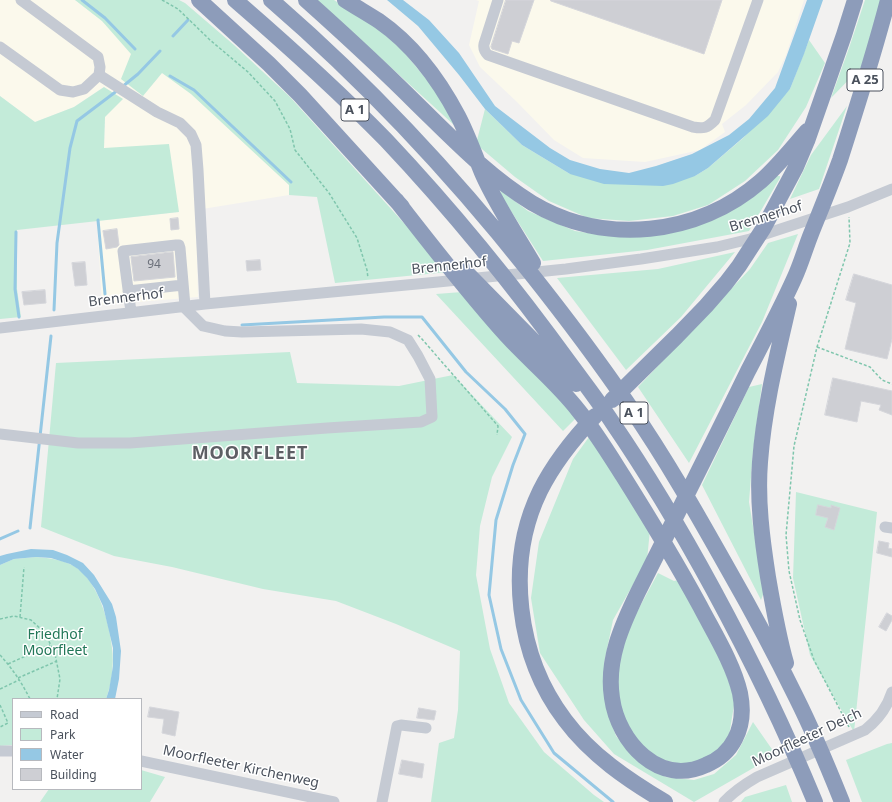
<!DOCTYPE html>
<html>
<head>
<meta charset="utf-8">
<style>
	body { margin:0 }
	#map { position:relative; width:892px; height:802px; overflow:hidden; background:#f2f1f0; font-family:"Noto Sans",sans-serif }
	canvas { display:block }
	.legend { position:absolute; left:12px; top:698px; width:130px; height:92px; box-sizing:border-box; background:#fff; border:1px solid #b7b9be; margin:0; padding:5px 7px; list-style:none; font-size:12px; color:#4a515c }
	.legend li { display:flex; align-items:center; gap:8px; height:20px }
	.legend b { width:20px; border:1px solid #b7b9be }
</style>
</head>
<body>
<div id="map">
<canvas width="892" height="802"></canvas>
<ul class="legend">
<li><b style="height:5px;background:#c5cad3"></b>Road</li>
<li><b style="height:11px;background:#c3ebd9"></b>Park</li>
<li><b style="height:11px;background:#95c8e4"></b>Water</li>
<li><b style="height:11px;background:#cecfd4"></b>Building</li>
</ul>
</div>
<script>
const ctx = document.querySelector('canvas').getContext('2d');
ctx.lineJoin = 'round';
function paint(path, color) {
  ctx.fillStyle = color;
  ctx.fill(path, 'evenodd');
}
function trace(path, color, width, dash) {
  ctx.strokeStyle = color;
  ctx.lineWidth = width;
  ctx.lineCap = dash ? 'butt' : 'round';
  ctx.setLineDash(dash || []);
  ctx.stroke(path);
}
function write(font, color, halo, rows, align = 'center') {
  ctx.font = font + ' "Noto Sans",sans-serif';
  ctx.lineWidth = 3;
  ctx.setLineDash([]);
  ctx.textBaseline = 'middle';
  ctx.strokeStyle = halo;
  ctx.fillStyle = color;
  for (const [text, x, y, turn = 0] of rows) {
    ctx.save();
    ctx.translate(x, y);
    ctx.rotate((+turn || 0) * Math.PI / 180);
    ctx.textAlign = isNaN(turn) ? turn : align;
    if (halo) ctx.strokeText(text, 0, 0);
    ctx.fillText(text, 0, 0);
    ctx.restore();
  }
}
paint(new Path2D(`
	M0,0H75L102,21L132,54L143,95L162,73L191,94L289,185V195L196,210L198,297L102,305L97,221L179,212L104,148L105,117L104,87L74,107L35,122L0,96Z
	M476,0H804L786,55L778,72L746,105L722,124L725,132L700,150L645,162L583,158L554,140L517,102L480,67L469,45L479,1Z`), '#fbf9ec');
paint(new Path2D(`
	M75,0H179L185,3L234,45L290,97L448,272L335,283L317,197L289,195V185L191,94L162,73L143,96L121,79L131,54L102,21Z
	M317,0H334L337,2L374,25L403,51L442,98L454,125Z
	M865,0H881L864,64L831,98L849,48Z
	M809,40L825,63L806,107L778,150L745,181L708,205L673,216L629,221L588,218L549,201L515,177L476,144L485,109L522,145L570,174L695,176L708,168L742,139L790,89Z
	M104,87L123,99L105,117L104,148L169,144L179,212L17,230V289L21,317L0,319V96L35,122L74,107Z
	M847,106L819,189L790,199L811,155Z
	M777,176H780V178L749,231L647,250L543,261L502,197L500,190L528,211L575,231L609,236L668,232L718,218L745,201Z
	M798,234L762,322L689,463L638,387L750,269L768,243Z
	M735,252L681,317L626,370L557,278L658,269Z
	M462,292L578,416L563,431L436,294Z
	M290,352L297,383L399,386L453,375L512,437L492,477L480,526L476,575L490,649L509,703L544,752L594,795L604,802H431L439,743L454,738L458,710L460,651L396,624L336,601L263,589L172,567L114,556L41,527L56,363Z
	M762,384L753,452L749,502L764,592L761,600L702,485L749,387Z
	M589,437L650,530L647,560L613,620L604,664L607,710L616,736L640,763L666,777L694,780L714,774L736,755L753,722L776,755L694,802L614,754L584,720L540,653L531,598L539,542L573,459Z
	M796,492L877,512L854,732L810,655L793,578Z
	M36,557C50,558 65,560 77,568C99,584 109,622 112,648C114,664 112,683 106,699H13V745L0,746V565L14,559Z
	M658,573L674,581L679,580L718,652L735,699L729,736L717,753L688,766L656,758L636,741L626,722L619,702L616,669L631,623Z
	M892,743V802H862L846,760L887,744Z
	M141,770L165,777L150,802H40L49,789H141Z
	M786,785L792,802H741L745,797Z`), '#c3ebd9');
paint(new Path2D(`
	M387,0H403L429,20L459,53L495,106L550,148L570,160L600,169L629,173L656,166L692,154L729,135L749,119L775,88L807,0H823L804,54L790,89L768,116L708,168L695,176L673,184L663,186L604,184L570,174L522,145L485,109L459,75L418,26Z
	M31,549L53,550L67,555L83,563L94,575L112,604L116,617L121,651L119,679L115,699H106L109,690L113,666V648L103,606L95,589L87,578L78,569L70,564L51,558L36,557L14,559L0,565V556L7,554Z`), '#95c8e4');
trace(new Path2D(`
	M82,0L105,18L135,49
	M173,36L188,20
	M170,76L194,90L291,182
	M122,87L138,74L160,51
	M98,220L105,294
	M16,232L15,289L19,317
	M54,310L57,243L70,148L77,121L118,90
	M242,325L384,317H422L466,372L505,409L525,434L513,465L496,520L489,595L501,649L521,700L554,753L613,802
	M30,528L51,336
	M0,539L18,531`), '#95c8e4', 3);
const building = new Path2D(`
	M506,0H534L519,43L512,41L508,54L492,49L491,47Z
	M551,0H722L704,54L551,1Z
	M178,218L179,229L171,230L170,219Z
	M117,229L119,245L117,247L106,249L103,231Z
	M173,252L175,277L134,281L131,257Z
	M260,260L261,270L247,271L246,261Z
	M85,262L87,285L75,286L72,263Z
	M854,274L892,285V339L887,359L845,349L856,303L846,300Z
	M45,290L46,303L24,305L22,292Z
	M833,378L892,391V415L879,410L881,405L861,401L857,422L825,415Z
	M818,505L831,508V505L840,508L834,530L825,527L828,518L816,515Z
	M879,541L889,543L888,548L892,549V557L877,553Z
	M887,613L892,616V620L886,631L879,627Z
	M150,707L179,712L175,736L162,733L164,719L148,717Z
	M419,708L436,711L434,720L417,718Z
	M402,760L424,764L422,778L399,774Z`);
paint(building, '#cecfd4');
trace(building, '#d5d6db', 1);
trace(new Path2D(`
	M162,0L178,9L210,40L248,72L275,101L290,129L295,150L329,193L357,238L367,270L368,278
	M418,335L421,338L498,426L497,435
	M817,347L870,367L882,380L892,384
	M20,617L24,567
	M0,619L14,616L31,620L45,633L55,654L60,679L57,699
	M0,655C12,668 22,683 30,699
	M8,664L50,645
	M18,678L57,661
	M0,689L19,680
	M0,705L8,723L0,727
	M849,727L814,660L800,620L789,571L786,535L794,446L817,347L850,243L849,217`), '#7fc6ad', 1.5, [3, 2]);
trace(new Path2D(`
	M498,0L484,44C483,49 485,52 488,55L693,127C704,129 707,128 715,120L758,0
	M0,47L60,90L73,92L84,89L99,75L100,67L98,57L21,0
	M99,75L157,112L180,123L191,134L196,145L198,170L205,304
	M128,291L183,285
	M131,312L123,251L176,245H179L180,248L185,306
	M0,328L205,304L438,282L566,269L641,259L717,247L750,239L848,207L892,189
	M0,434L78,443H130L327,428L421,422L432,417L430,379L418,356L408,340L390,332L361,329L242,332L225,331L203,326L183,306
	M885,527L892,528
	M0,751H13
	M141,761L334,802
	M382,802L397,726L401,725L426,728
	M724,802C734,791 745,784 757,777L865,730C878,720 887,708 892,692`), '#c5cad3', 11);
trace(new Path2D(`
	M199,0L269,64L300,95L402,207
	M235,0C287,45 338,91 386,140C453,211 514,286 571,365C585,384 599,402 612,422C649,476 682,532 713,589C751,659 785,729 815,802
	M271,0C366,82 451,173 529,271C564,315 598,360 630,407C666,459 697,514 728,569C752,611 775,654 796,697C813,731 828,767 842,802
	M306,0C344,34 381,68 417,104C453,139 489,177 532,203C604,246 698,236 761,181C778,166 792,148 807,131
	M345,0C356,7 368,14 379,21C412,44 439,80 458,116C468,135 475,156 483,175C497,206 516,234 533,263
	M396,200C432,246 468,293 507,336C530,361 557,383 578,410C595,431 609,454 623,476C650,519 676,562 700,606C714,633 733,663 740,693C743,708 743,724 735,739C729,751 718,760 706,765C659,787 618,742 612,698C606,660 622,625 638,592C675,518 712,445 748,371C764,340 780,310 794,279C801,264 805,249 811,234C821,209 831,185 840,160C857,107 874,54 888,0
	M462,268L576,384
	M612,400L677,336L706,306L726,283L739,266L763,229L796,167L807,141L844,35L855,0
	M595,416C574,438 554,463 540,491C505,563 517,657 565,720C591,755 628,780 665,802
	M786,663C778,635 773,606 768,577C762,539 757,500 760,462C764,408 777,356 789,304`), '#8d9cba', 16);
write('12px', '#6b707a', null, [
	["94",154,265]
]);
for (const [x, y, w] of [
	[865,80,36],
	[355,110,28],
	[634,413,28]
]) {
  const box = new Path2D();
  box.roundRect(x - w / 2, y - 11, w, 22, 3);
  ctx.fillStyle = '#fff';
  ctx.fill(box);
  trace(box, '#4a515c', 1);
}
write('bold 13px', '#4a515c', null, [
	["A 25",865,80],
	["A 1",355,110],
	["A 1",634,413]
]);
write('14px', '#4a515c', '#fff', [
	["Brennerhof",766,217,-17],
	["Brennerhof",449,266,-6],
	["Brennerhof",126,298,-7],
	["Moorfleeter Deich",807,738,-25],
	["Moorfleeter Kirchenweg",241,767,12]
]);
write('14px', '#217758', '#fff', [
	["Friedhof",55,635],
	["Moorfleet",55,651]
]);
ctx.letterSpacing = '1px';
write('bold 18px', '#5d5f64', '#fff', [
	["MOORFLEET",250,454]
]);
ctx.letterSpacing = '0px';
</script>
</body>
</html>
